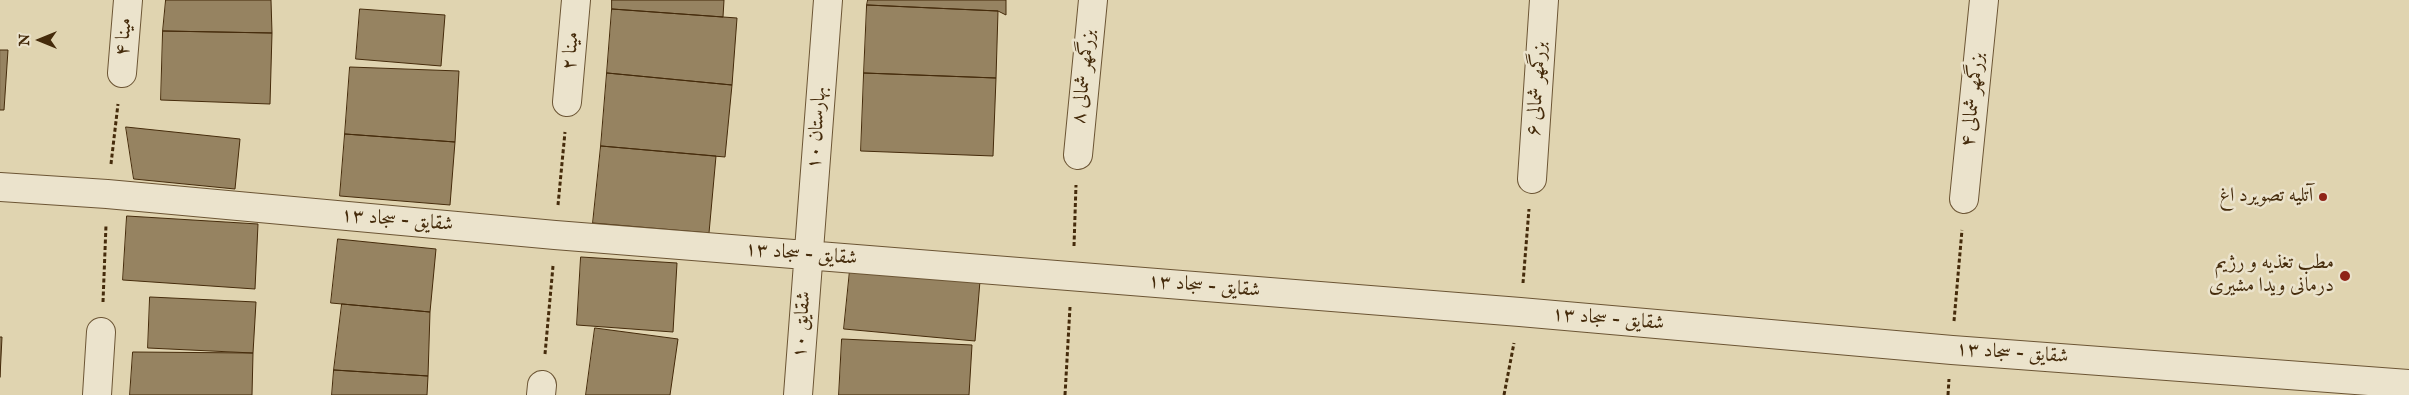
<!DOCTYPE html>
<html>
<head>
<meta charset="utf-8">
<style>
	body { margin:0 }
	#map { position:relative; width:2409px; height:395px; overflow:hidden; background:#e0d4b0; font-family:"IM FELL English",serif }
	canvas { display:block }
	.north { position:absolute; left:15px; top:15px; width:50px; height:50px; -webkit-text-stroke:4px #ebe3cc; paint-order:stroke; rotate:270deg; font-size:14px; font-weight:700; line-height:20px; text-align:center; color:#452b0b }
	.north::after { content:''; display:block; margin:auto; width:18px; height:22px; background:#452b0b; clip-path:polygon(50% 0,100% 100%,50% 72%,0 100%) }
</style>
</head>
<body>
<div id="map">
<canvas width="2409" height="395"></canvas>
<div class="north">N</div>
</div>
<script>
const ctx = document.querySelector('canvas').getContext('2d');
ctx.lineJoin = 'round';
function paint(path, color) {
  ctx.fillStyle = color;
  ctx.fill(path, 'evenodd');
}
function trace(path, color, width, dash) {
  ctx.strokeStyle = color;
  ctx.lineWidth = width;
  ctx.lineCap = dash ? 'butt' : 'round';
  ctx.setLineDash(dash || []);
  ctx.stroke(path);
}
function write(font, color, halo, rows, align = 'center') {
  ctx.font = font + ' "IM FELL English",Amiri,serif';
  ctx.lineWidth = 5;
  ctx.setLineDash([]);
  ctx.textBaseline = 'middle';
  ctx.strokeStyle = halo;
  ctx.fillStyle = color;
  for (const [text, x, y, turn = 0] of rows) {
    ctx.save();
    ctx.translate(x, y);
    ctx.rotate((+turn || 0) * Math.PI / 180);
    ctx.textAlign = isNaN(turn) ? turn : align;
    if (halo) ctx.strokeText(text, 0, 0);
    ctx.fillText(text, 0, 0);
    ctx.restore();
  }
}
const building = new Path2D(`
	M166,0H271L272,33L163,31Z
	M612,0H724L723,17L612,9Z
	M868,0H1006V15L998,11L867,5Z
	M867,5L998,11L996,78L864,73Z
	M360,9L445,15L441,66L356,59Z
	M612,9L737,18L732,85L607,73Z
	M163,31L272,33L270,104L161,100Z
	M0,50H8L4,110H0Z
	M350,67L459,71L455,142L345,134Z
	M607,73L732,85L725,157L601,146Z
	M864,73L996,78L993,156L861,151Z
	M126,127L240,139L235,189L134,179Z
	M345,134L455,142L450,205L340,196Z
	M601,146L716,156L709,233L593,223Z
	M127,216L258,224L255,289L123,280Z
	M338,239L436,249L430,312L331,303Z
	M581,257L677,263L673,332L577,325Z
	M850,270L980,281L975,341L844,329Z
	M150,297L256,302L253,353L148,348Z
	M342,304L430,312L428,376L334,370Z
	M595,328L678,339L670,395H586Z
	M0,337H2L0,377Z
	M842,339L972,345L969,395H839Z
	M133,352L253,353L252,395H130Z
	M334,370L428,376L427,395H332Z`);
paint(building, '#968361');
trace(building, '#452b0b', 1);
const street = new Path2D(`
	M122,73L128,0
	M567,102L576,0
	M1078,155L1093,0
	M1532,179L1544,0
	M0,187L107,194L555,235L1520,312L1952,350L2409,384
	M1964,199L1984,0
	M97,395L101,332
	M541,395L542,385
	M798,395L828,0`);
trace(street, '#6c5534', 30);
trace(new Path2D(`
	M111,164L118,104
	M558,205L565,132
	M1074,246L1076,185
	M1523,283L1529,209
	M103,302L106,225
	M1954,321L1962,230
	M545,354L553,266
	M1065,395L1070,307
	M1504,395L1514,343
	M1948,395L1949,379`), '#452b0b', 3, [4, 2.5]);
trace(street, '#ebe3cc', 28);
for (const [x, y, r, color] of [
	[2323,197,5,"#8f2418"],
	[2345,276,6,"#8f2418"]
]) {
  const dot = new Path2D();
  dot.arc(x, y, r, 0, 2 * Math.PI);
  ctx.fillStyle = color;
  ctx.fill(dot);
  trace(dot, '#ebe3cc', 2);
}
write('20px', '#452b0b', '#ebe3cc', [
	["مینا ۴",125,37,-85],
	["مینا ۲",572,51,-85],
	["بزرگمهر شمالی ۸",1085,77,-84],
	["بزرگمهر شمالی ۶",1538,89,-86],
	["بزرگمهر شمالی ۴",1974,100,-84],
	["بهارستان ۱۰",818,128,-86],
	["شقایق - سجاد ۱۳",397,221,5],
	["شقایق - سجاد ۱۳",801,255,5],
	["شقایق - سجاد ۱۳",1204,287,5],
	["شقایق - سجاد ۱۳",1608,320,5],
	["شقایق ۱۰",803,325,-86],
	["شقایق - سجاد ۱۳",2012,354,4]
]);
write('20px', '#452b0b', '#ebe3cc', [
	["آتلیه تصویرد اغ",2313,197],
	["مطب تغذیه و رژیم",2334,264],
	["درمانی ویدا مشیری",2334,287]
], 'right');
</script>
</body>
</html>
